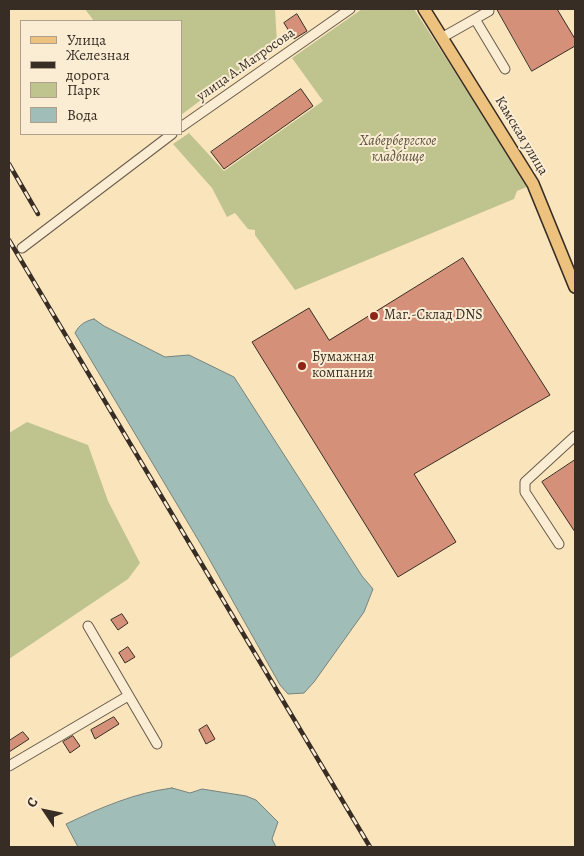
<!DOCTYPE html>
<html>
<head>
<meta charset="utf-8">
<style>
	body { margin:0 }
	#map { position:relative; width:584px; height:856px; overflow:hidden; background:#f9e4bc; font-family:Alegreya,serif }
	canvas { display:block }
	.frame { position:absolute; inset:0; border:10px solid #382d24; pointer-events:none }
	.legend { position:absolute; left:20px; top:20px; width:162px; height:115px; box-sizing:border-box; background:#fbedd3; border:1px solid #ada08d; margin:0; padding:6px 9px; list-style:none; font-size:15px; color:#382d24 }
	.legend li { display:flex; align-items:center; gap:10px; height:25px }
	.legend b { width:25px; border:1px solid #ada08d }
	.north { position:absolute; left:20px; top:786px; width:50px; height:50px; -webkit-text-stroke:4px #fbedd3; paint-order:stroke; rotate:304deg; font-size:14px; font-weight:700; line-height:20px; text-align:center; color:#382d24 }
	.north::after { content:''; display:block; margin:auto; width:18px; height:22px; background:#382d24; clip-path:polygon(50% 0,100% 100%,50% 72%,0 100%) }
</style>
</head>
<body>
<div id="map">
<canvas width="584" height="856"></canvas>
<div class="frame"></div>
<ul class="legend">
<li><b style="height:6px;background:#ecc27e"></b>Улица</li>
<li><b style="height:6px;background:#382d24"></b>Железная дорога</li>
<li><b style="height:14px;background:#bfc48f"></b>Парк</li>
<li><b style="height:14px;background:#a0bdb8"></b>Вода</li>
</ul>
<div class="north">С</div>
</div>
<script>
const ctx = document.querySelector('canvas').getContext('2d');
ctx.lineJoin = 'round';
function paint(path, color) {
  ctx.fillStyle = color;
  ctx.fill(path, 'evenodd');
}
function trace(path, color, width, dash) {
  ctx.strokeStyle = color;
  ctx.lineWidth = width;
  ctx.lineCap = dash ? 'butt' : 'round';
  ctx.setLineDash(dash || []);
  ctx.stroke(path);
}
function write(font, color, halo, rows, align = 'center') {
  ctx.font = font + ' Alegreya,serif';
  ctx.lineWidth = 4;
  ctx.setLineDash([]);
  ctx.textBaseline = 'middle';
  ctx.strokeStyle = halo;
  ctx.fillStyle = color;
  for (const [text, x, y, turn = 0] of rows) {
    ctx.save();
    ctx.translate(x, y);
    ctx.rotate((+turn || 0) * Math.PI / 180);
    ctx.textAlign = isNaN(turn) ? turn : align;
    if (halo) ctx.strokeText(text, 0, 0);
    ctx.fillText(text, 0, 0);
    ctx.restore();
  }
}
paint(new Path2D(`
	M85,9H275L277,43L181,115V21H94Z
	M362,9H414L529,186L517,191L514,199L295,290L255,235V230L248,229L235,213L227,217L212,188L173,144L189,133L224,171L323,101L292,58Z
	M27,422L88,445L108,501L140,563L128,579L9,659V433Z`), '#bfc48f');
const water = new Path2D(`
	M94,319L104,326L165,357L189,355L234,377L362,576L373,589L364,612L314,682L304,693L288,694L280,685L203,548L75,333C79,325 85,321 94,319Z
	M172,788L190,793L202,789L246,796L256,800L278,822L272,839L276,847H78L66,824C100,808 134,793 172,788Z`);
paint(water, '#a0bdb8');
trace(water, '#76837d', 1);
const building = new Path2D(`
	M497,9H557L575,39V46L532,71Z
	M297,14L307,31L294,39L284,23Z
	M301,89L313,106L224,169L211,152Z
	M463,258L550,395L414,474L456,542L398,577L252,342L309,308L329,340Z
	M575,460V532L542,482Z
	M122,614L128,623L118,630L111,620Z
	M128,647L135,657L125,663L119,653Z
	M114,717L119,724L95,739L91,730Z
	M207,725L215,739L206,744L199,730Z
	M23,732L29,739L9,752V741Z
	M73,736L80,746L70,753L63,742Z`);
paint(building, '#d59079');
trace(building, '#382d24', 1);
const minor = new Path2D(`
	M475,19L505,69
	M443,37L489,11
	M181,127L350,9
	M22,248L172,134
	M559,544L525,492V482L575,436
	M88,626L157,744
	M9,766L128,696`);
const major = new Path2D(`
	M424,9L533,184L575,287`);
trace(minor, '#685b4a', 11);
trace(major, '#382d24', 14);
trace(minor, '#fbedd3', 9);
trace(major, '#ecc27e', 11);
const rail = new Path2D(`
	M9,164L38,214
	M9,240L370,847`);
trace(rail, '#382d24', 4.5);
trace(rail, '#fbedd3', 2.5, [8]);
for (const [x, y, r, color] of [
	[374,316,5,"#8f2418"],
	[302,366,5,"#8f2418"]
]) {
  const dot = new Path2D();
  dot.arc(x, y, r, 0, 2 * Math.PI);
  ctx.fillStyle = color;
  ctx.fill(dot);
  trace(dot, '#fbedd3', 2);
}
write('14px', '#382d24', '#fbedd3', [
	["улица А.Матросова",246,65,-35],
	["Камская улица",521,136,59]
]);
write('italic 14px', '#5a533f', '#fbedd3', [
	["Хабербергское",398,142],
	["кладбище",398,158]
]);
write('14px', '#382d24', '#fbedd3', [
	["Маг.-Склад DNS",384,316],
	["Бумажная",312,358],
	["компания",312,374]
], 'left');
</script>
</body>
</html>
